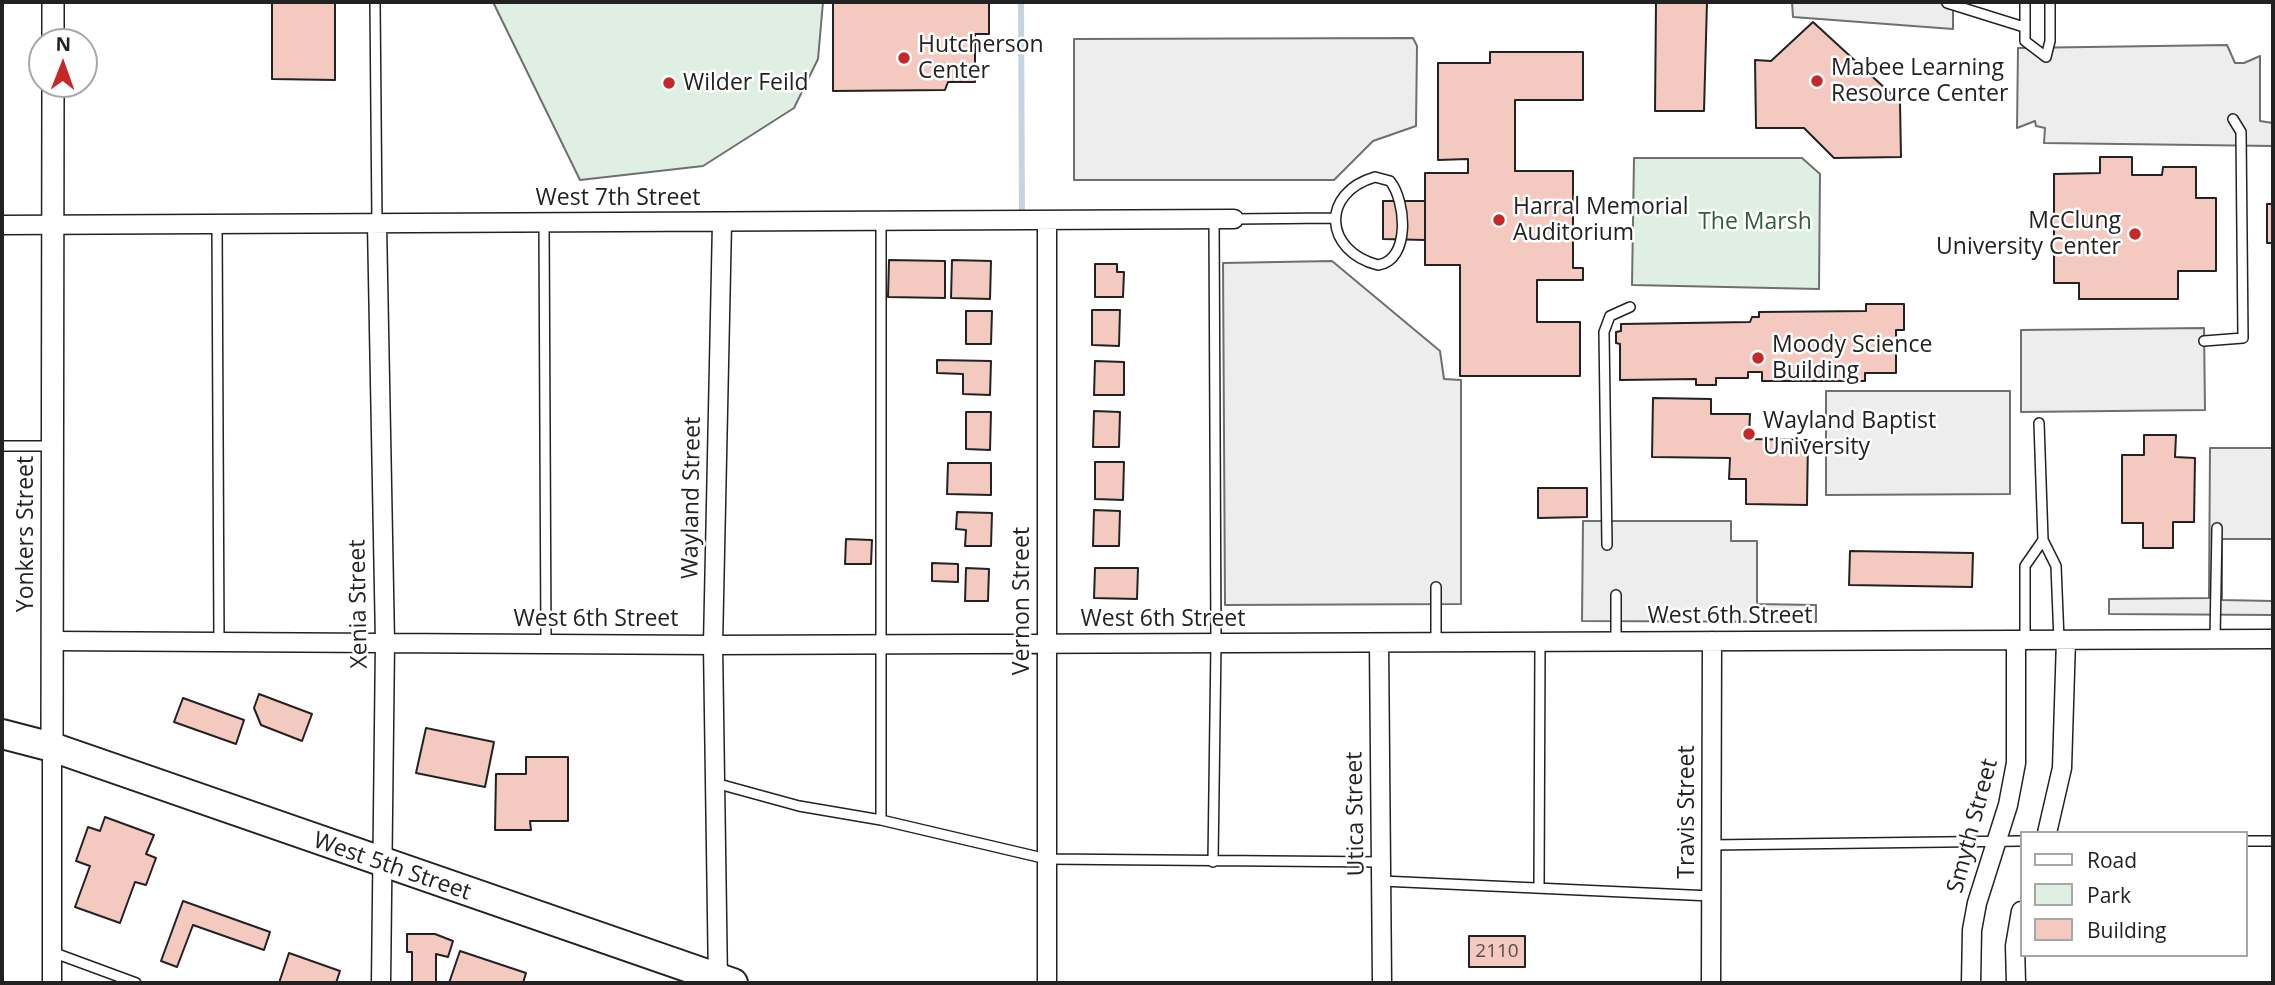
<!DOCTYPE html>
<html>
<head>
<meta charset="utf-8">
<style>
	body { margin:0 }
	#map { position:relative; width:2275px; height:985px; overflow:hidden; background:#fff; font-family:"Open Sans",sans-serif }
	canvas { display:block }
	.frame { position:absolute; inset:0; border:4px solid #222; pointer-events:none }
	.legend { position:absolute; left:2020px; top:831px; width:228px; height:126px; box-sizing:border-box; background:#fff; border:2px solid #a7a7a7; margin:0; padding:9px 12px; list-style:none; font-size:21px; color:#222 }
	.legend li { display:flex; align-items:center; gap:14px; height:35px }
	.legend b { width:35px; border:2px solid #a7a7a7 }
	.north { position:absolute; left:28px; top:28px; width:70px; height:70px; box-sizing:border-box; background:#fff; border:2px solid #a7a7a7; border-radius:50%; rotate:1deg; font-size:19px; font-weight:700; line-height:28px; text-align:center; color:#222 }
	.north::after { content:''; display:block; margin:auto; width:24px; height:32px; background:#c62828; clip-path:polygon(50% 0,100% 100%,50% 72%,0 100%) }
</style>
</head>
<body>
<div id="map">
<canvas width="2275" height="985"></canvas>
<div class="frame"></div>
<ul class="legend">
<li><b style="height:9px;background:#fff"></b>Road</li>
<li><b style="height:19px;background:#e0efe3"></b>Park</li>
<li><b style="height:19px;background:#f3c9c0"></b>Building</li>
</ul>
<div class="north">N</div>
</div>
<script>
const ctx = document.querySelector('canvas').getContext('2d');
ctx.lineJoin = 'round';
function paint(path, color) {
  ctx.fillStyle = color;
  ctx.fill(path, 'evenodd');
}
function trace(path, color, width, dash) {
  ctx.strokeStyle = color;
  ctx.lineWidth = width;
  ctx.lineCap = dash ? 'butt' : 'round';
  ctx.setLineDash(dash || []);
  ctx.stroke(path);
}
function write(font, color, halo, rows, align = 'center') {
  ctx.font = font + ' "Open Sans",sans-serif';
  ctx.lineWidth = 5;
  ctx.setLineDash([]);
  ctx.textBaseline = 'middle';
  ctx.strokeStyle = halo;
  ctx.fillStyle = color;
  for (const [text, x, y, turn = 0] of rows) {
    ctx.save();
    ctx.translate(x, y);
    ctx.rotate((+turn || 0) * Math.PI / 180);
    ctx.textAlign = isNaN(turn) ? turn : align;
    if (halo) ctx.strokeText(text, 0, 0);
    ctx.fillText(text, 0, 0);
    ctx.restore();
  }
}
const green = new Path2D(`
	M493,2H823L818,59L794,108L703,166L580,180Z
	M1634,158H1802L1820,174L1819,289L1632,285Z`);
paint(green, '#e0efe3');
trace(green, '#6f6f6f', 2);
const parking = new Path2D(`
	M1792,2H1953V29L1793,17Z
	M1413,38L1417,46L1416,126L1373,141L1334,180H1074V39Z
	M2227,45L2235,63H2244L2260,56V121L2273,123V146L2044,143L2045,128L2036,126L2035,121L2017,128L2018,48Z
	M1332,261L1440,351L1444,379L1461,380V604L1225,605L1223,263Z
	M2204,328L2205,410L2021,412V330Z
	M1826,391H2010V494L1826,495Z
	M2210,448H2273V539H2222V600L2273,601V615L2109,614V599L2209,598Z
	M1583,521H1731V541H1757V604L1816,605V622L1582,621Z`);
paint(parking, '#ededed');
trace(parking, '#6f6f6f', 2);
trace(new Path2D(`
	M1021,2L1022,217`), '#c7d3dd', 6);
const building = new Path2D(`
	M272,2H335V80L272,79Z
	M833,2H989V34H975V82H948L945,90L833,91Z
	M1656,2H1707L1704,111H1655Z
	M1813,22L1900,102L1901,157L1834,158L1804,128H1756L1755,60L1771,61Z
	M1490,52H1583V100H1515V171H1573V268H1583V280H1537V322H1580V376H1460V265H1425V173H1468V159L1438,160V63H1490Z
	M2100,157H2132V175H2162L2163,167H2196V198H2216V271H2178V299H2079V283H2054V174L2100,173Z
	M1383,201H1425V240L1383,239Z
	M2267,204H2273V243H2267Z
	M889,260L945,261V298L888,297Z
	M952,260L991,261L990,299L951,298Z
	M1095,264H1117V272H1124L1123,297H1095Z
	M1866,304H1904V330H1896V373H1865V381H1762V372H1748V378H1716V385H1696V379L1620,380V344L1616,343V332L1621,331V324L1750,322L1752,317H1759V312L1866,311Z
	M1092,310H1120L1119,346L1092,345Z
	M966,311H992L991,344H966Z
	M937,360L991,361L990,395L963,394V374L937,373Z
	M1095,361L1124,362V395H1094Z
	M1653,398L1711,399V414H1750L1749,439L1808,440L1807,505L1746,504V479H1729L1730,458L1652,457Z
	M1094,411L1120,412L1119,447H1093Z
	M966,412H991L990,450L966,449Z
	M2144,435H2176L2175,457L2195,458L2194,522H2173V548H2143V523H2122V455H2144Z
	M1095,462H1124L1123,500L1095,499Z
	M948,463H991V495L947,494Z
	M1538,488H1587V517L1538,518Z
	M1094,510L1120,511L1119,546H1093Z
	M957,512L992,513L991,546H965L966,530L956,529Z
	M846,539L872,540L871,564H845Z
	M1850,551L1973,553L1972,587L1849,585Z
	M932,563L958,564V582L932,581Z
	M966,568L989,569L988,601H965Z
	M1095,568H1138L1137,599L1094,598Z
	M259,694L312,714L302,741L261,725L254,708Z
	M183,698L244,720L236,744L174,722Z
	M426,728L494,742L485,787L416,773Z
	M526,757H568V821H530L531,830H495L496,774H526Z
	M105,817L154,835L146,854L156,858L146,885L135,882L120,923L75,907L90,866L76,861L88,827L100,831Z
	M183,901L270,932L264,950L193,925L177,967L161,961Z
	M407,934H435L453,941L448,957L436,954V983H412V952H407Z
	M1469,936H1525V967H1469Z
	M460,951L526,973L523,983H449Z
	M289,953L340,971L336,983H279Z`);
paint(building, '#f3c9c0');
trace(building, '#222', 2);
const service = new Path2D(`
	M375,2L377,224
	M2025,2V41L2046,57L2050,41V2
	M1947,3L2024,27
	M1375,177L1390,181C1406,201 1411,260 1378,265C1324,251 1320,193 1375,177Z
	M1234,219L1334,218
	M544,222L546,643
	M217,223L219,642
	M2204,341L2243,338L2241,132L2233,119
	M2039,423L2043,540L2056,566L2059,640
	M2,446H52
	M1607,545L1604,332L1610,316L1630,307
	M2215,638L2217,528
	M2025,640V566L2043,540
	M1616,641V595
	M1436,643V587
	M715,783L799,806L881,820L1047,859L1381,862
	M881,820V221
	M2245,841H2273
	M1711,845L2021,841
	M1213,862L1216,643L1214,219
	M1382,881L1711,896
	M1539,888L1540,643
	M52,952L136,983`);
const minor = new Path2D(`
	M377,224L385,642L381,983
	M2,225L1234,219
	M52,641L713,645L2273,639
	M1379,643L1382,983
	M2047,833L2062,768L2066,640
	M52,983V747
	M718,983L713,645L722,223
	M1047,983V220
	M1711,983L1712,641
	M1971,983L1972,930L1977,903L2008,805L2016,763V640
	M2016,983L2015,946L2021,911`);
const tertiary = new Path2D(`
	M53,2V42
	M52,747L53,84`);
const primary = new Path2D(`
	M2,734L52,747L733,983`);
trace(service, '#222', 12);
trace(minor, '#222', 21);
trace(tertiary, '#222', 24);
trace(primary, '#222', 32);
trace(service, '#fff', 9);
trace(minor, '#fff', 18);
trace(tertiary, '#fff', 21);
trace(primary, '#fff', 28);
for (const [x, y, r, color] of [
	[904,58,7,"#c62828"],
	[1817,81,7,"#c62828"],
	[669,83,7,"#c62828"],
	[1499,220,7,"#c62828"],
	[2135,234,7,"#c62828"],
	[1758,358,7,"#c62828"],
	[1749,434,7,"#c62828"]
]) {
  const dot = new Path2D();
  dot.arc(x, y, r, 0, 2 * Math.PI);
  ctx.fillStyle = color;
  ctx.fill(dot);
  trace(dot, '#fff', 2.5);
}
write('19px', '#564c4a', null, [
	["2110",1497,952]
]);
write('23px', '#222', '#fff', [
	["Hutcherson",918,45],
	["Center",918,71],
	["Mabee Learning",1831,68],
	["Resource Center",1831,94],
	["Wilder Feild",683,83],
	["Harral Memorial",1513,207],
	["Auditorium",1513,233],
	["McClung",2121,221,"right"],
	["University Center",2121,247,"right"],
	["Moody Science",1772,345],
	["Building",1772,371],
	["Wayland Baptist",1763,421],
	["University",1763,447]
], 'left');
write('23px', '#222', '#fff', [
	["West 7th Street",618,198],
	["Wayland Street",692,498,-89],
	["Yonkers Street",26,534,-90],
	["Vernon Street",1022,601,-90],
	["Xenia Street",359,604,-91],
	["West 6th Street",1730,616],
	["West 6th Street",596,619],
	["West 6th Street",1163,619],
	["Travis Street",1687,812,-90],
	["Utica Street",1356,814,-91],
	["Smyth Street",1973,826,-75],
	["West 5th Street",392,867,19]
]);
write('23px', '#2f5e38', '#fff', [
	["The Marsh",1755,222]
]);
</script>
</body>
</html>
